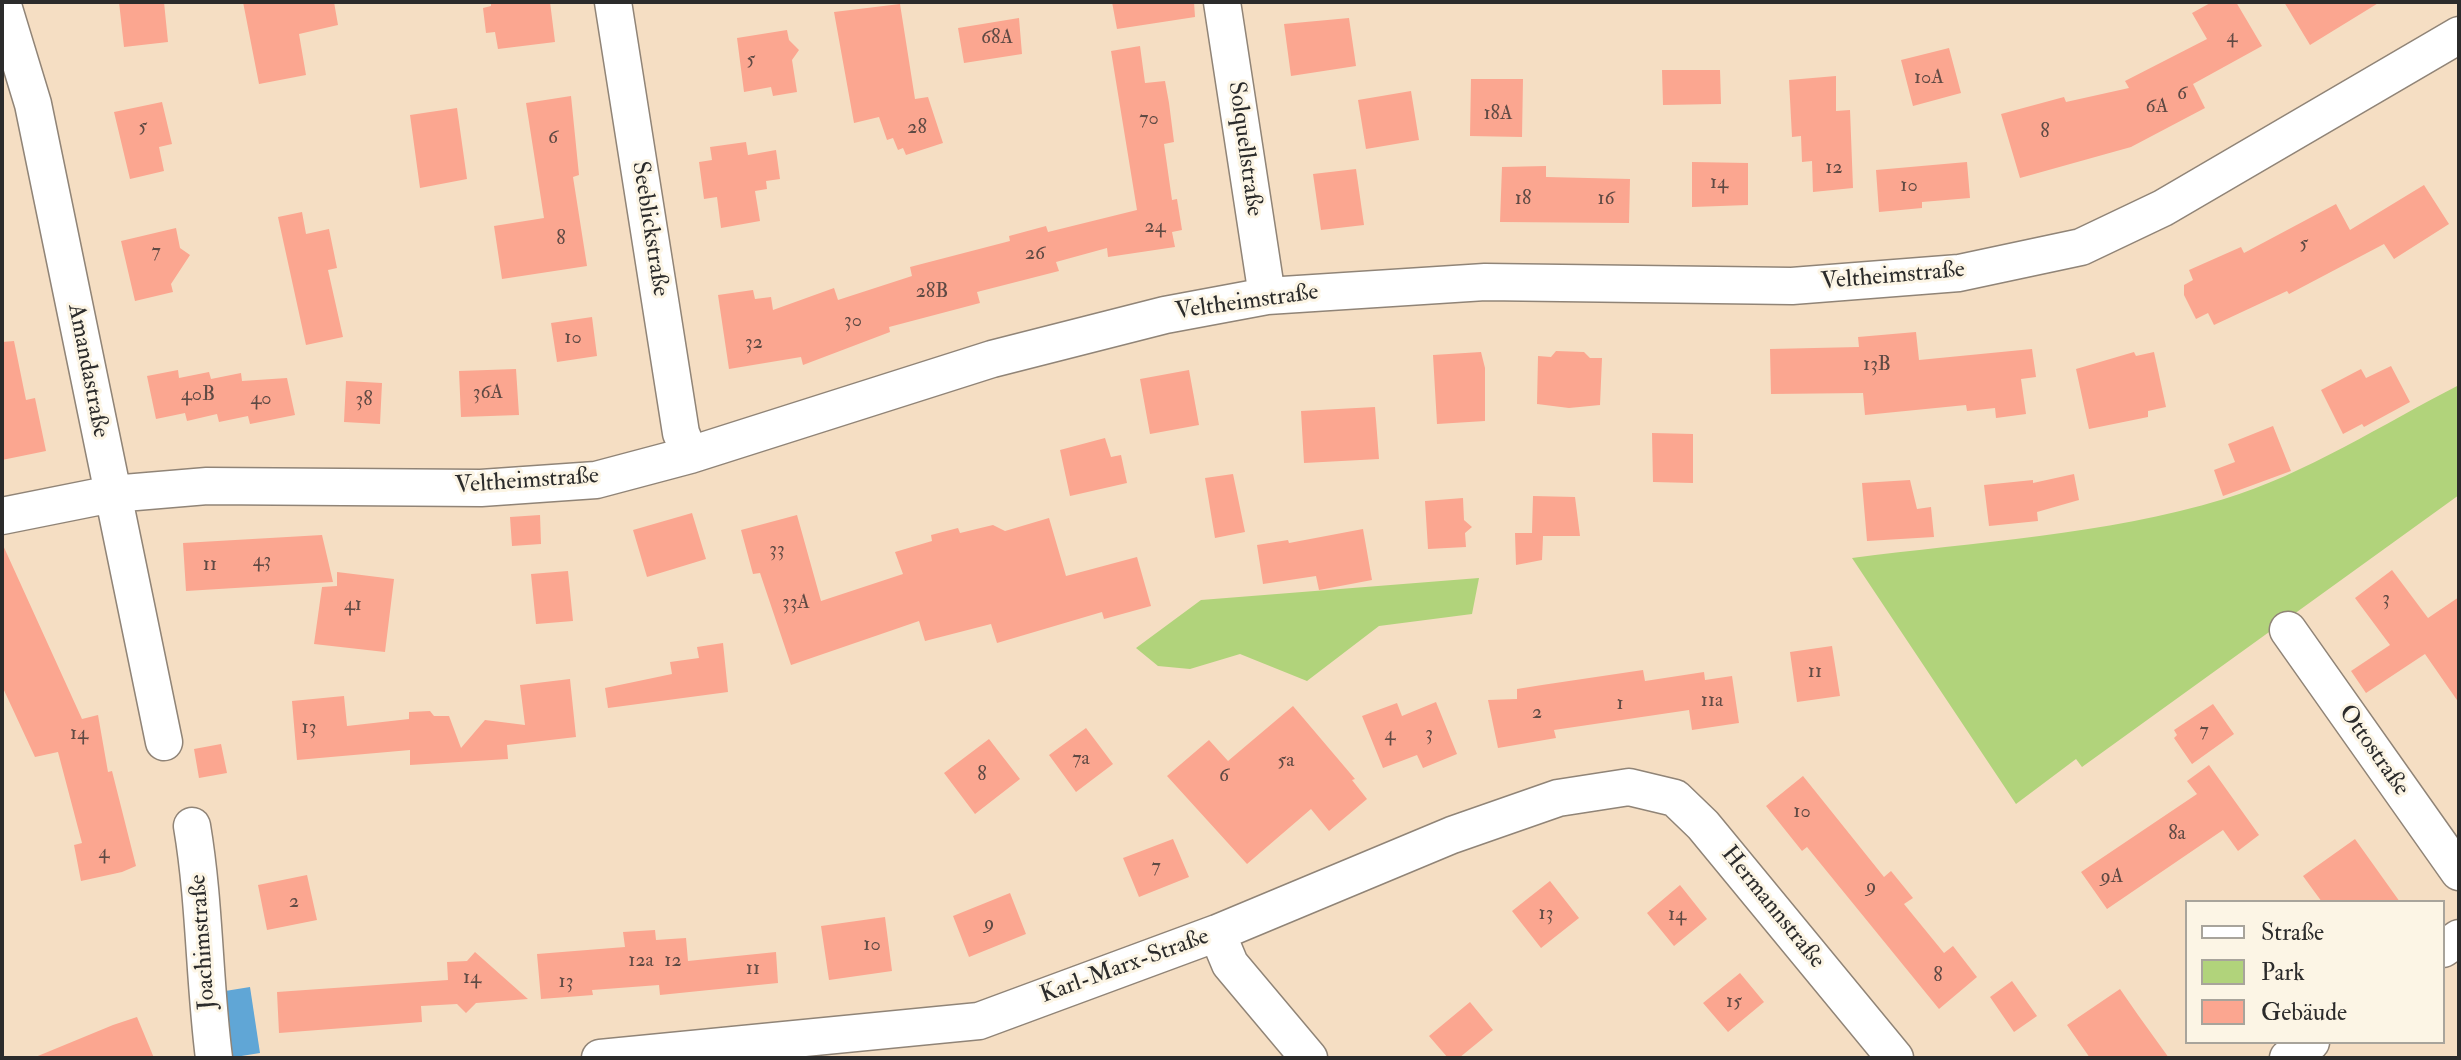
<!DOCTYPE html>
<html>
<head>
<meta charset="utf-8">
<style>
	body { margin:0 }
	#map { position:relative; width:2461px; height:1060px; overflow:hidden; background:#f5dec3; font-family:"IM FELL Double Pica",serif }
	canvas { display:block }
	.frame { position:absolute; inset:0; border:4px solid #2b2b2b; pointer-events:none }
	.legend { position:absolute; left:2185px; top:900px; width:260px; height:144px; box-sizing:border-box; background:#fcf5e5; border:2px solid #a8a49b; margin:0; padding:10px 14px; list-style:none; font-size:24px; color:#2b2b2b }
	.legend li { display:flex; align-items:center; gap:16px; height:40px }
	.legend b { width:40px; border:2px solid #a8a49b }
</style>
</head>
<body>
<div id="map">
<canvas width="2461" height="1060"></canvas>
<div class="frame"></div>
<ul class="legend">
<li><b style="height:10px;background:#fff"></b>Straße</li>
<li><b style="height:22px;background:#b1d37b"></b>Park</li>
<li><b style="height:22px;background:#fba690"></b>Gebäude</li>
</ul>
</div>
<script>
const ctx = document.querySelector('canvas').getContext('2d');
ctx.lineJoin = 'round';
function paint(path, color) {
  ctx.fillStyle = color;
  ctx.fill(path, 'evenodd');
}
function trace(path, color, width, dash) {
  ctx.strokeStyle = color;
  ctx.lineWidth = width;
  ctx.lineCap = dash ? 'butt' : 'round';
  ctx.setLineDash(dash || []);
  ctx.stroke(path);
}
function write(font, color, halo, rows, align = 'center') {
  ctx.font = font + ' "IM FELL Double Pica",serif';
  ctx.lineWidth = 6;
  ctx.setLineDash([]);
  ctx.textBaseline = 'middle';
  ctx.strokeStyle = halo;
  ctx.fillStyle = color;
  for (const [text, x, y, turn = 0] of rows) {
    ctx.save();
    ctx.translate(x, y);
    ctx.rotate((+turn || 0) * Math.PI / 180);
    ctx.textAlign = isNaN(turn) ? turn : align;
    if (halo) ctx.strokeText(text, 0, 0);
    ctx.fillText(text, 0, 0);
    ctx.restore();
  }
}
paint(new Path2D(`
	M2459,385V495L2082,767L2076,759L2016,804L1852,558C1975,542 2105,535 2224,499C2306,474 2383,424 2459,385Z
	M1479,578L1472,614L1379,626L1307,681L1240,654L1190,669L1158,666L1136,648L1201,600Z`), '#b1d37b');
paint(new Path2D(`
	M250,987L260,1053L229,1058L219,992Z`), '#60a6d6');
paint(new Path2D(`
	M119,2H164L168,42L124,47Z
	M243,2H334L338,25L299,34L306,75L259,84Z
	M491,2H550L555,42L498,49L495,32L486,33L483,8L491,6Z
	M1112,2H1194L1195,17L1117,29Z
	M2212,2H2236L2262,46L2193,84L2205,108L2131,147L2020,178L2001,114L2064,97L2066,102L2129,88L2125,81L2207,39L2192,13Z
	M2284,2H2380L2310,45Z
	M900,4L915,99L928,97L943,143L906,155L903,148L898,150L893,138L887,140L879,117L854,123L834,12Z
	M1019,18L1022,54L964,63L958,28Z
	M1349,18L1356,66L1291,76L1284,24Z
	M787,30L789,40L799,50L792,60L797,92L773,96L771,87L744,92L737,38Z
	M1140,46L1145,83L1165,81L1169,103L1174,142L1164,144L1172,200L1177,199L1182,230L1172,232L1175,247L1108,257L1107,248L1056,262L1059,271L977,292L980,303L889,327L890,332L803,365L801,357L729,369L718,295L753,290L755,299L771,297L773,310L834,288L838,300L912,276L910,267L1010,241L1009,236L1046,226L1048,232L1137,210L1111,51Z
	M1949,48L1961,93L1913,106L1901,60Z
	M1662,70H1720L1721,104L1663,105Z
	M1836,76V111L1850,110L1853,188L1813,192L1812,161L1802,162L1801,136L1792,137L1789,80Z
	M1471,79H1523L1522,137L1470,136Z
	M1411,91L1419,140L1366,149L1358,100Z
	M571,96L579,175L573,177L587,266L502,279L494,226L544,218L526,103Z
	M162,102L172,144L159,147L164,171L130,179L114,112Z
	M457,108L467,179L420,188L410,115Z
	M746,142L748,155L776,150L780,179L766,181L767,189L755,191L760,221L721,228L717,197L704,199L699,162L712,160L710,147Z
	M1692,162L1748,163V205L1692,207Z
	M1967,162L1970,198L1922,202V208L1879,212L1876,170Z
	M1546,166V177L1630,179L1629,223L1500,222L1502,167Z
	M1356,169L1364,225L1321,230L1313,174Z
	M2424,185L2449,224L2394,259L2384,244L2289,294L2287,291L2214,325L2208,313L2196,319L2184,295V285L2193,280L2189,270L2241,247L2244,253L2336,204L2350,230Z
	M302,212L306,234L329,229L337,268L328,270L343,337L306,345L278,217Z
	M176,228L180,248L190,255L171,284L173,292L135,301L121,241Z
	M592,317L597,356L557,362L551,323Z
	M1916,332L1919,360L2032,349L2036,377L2021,379L2026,414L1996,418L1995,408L1967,411L1966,405L1865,415L1863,393L1771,394L1770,349L1859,347L1858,337Z
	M14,341L26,400L35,398L46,451L2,460V342Z
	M1556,351L1584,352L1590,358H1602L1600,405L1569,408L1537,404L1538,356L1551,357Z
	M1481,352L1485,368V421L1437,424L1433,355Z
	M2134,352L2136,356L2154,352L2166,407L2148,411V417L2089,429L2076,369Z
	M2391,366L2410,402L2364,427L2362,424L2343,434L2321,390L2361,369L2366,378Z
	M516,369L519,415L461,417L459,371Z
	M178,370L179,378L209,372L211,379L241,373L242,381L287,378L295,415L250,424L248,416L219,422L217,414L187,421L185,413L156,419L147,376Z
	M1189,370L1199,425L1150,434L1140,379Z
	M346,381L382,383L380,424L344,422Z
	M1375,407L1379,459L1304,463L1301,411Z
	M2273,426L2291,471L2223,496L2214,470L2235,462L2228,444Z
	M1652,433L1693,434V483L1653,482Z
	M1105,438L1111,457L1121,455L1127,483L1070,496L1060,450Z
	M1233,474L1245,532L1215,538L1205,478Z
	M2074,474L2079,500L2037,512L2038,521L1989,526L1984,485L2033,480V483Z
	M1910,480L1917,509L1931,507L1934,537L1867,541L1862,483Z
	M1533,496L1575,497L1580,536H1543L1542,560L1516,565L1515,533H1532Z
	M1463,498L1464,520L1472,527L1465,533L1466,547L1428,549L1425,501Z
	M692,513L706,559L647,577L633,530Z
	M540,515L541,544L512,546L510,517Z
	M797,515L821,601L903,574L895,552L932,541L931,535L958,528L960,533L993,525L1005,531L1049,518L1066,576L1137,557L1151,606L1104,619L1102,612L997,643L991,624L925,641L919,621L791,665L760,573L753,574L741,530Z
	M1363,529L1372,580L1319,590L1316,576L1263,584L1257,545L1288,540L1289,543Z
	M322,535L333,582L186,591L183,543Z
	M2,543L82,719L98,715L108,772L112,771L136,866L122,872L81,881L74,845L82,843L58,752L35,757L2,686Z
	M2392,570L2428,618L2459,597V703L2425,654L2366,693L2351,671L2390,645L2355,598Z
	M568,571L573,621L536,624L531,574Z
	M337,572L394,579L385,652L314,644L322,587L337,586Z
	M723,643L728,692L608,708L605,688L672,674L670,662L699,658L697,647Z
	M1832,646L1840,696L1797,702L1790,652Z
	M1643,670L1645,681L1704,672L1705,680L1732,676L1739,723L1692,730L1689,710L1554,730L1556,738L1498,748L1488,700L1517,699V689L1542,685Z
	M570,679L576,737L507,745L508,759L410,765V750L297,760L292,701L344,696L347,726L409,719V712L430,711L434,716H449L461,748L485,720L525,725L520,685Z
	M1436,702L1457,754L1423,768L1417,755L1383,768L1362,716L1397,703L1402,716Z
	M2213,704L2234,734L2192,764L2174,738L2177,735L2174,730Z
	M1293,706L1355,779L1352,780L1367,799L1329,831L1311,809L1247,864L1167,776L1209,740L1228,761Z
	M1086,728L1113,764L1076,792L1049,755Z
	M989,739L1020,779L975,814L944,773Z
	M221,744L227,773L199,778L194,749Z
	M2209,765L2259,835L2238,851L2223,830L2107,909L2081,872L2197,794L2187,781Z
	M1803,776L1884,877L1891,871L1913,898L1904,904L1944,953L1953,946L1977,977L1939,1009L1807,847L1802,851L1766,806Z
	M1173,839L1189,877L1139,897L1123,858Z
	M2355,839L2400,902H2322L2303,876Z
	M307,875L317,920L267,930L258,885Z
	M1550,881L1579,918L1541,948L1512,911Z
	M1680,885L1707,919L1674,946L1647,913Z
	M1010,893L1026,934L969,957L953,916Z
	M885,917L892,971L829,980L821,926Z
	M655,930L656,940L686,938L688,961L776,952L778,983L660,995L659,985L592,990L593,995L541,999L537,954L625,947L623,932Z
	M475,952L528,999L476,1003L466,1013L457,1004L421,1006L422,1022L279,1033L277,992L448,980L447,962L467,961Z
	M1740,973L1764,1002L1728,1032L1703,1003Z
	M2012,981L2037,1016L2014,1032L1990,997Z
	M2120,989L2138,1015L2169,1058H2090L2067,1025Z
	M1470,1002L1493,1030L1459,1058H1448L1429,1036Z
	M137,1017L154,1058H33L113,1025Z`), '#fba690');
const street = new Path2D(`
	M2,2L33,104L164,742
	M613,2L681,433L690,455
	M1222,2L1267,296
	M2,516L112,494L207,486L481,488L596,480L690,455L992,359L1165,315L1267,296L1485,282L1792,286L1959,273L2081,247L2163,208L2459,35
	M2288,630L2459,872
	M192,826C205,903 204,980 214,1058
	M1217,933L1230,964L1309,1058
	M2443,949L2459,938
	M600,1058L979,1021L1217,933L1452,835L1558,798L1629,787L1675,798L1703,825L1895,1058
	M2288,1058L2311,1042`);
trace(street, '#908477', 39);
trace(street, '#fff', 36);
write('20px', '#5f4a44', null, [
	["4",2232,38],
	["68A",997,39],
	["5",751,61],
	["10A",1929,79],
	["6",2182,95],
	["6A",2157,108],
	["18A",1498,115],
	["70",1149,120],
	["5",143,128],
	["28",917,129],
	["8",2045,133],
	["6",553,139],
	["12",1834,169],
	["14",1719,184],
	["10",1909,187],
	["18",1523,200],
	["16",1606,200],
	["24",1155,228],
	["8",561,240],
	["5",2304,245],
	["7",156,253],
	["26",1035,255],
	["28B",932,293],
	["30",853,322],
	["10",573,339],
	["32",754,344],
	["13B",1877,366],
	["36A",488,394],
	["40B",198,396],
	["40",261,400],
	["38",364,401],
	["33",777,551],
	["43",262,562],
	["11",210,566],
	["3",2386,600],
	["33A",796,604],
	["41",353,606],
	["11",1815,673],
	["11a",1712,702],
	["1",1620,705],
	["2",1537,714],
	["13",309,729],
	["7",2204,732],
	["14",79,735],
	["3",1429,735],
	["4",1390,736],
	["7a",1081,760],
	["5a",1286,762],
	["8",982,776],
	["6",1224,777],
	["10",1802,813],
	["8a",2177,835],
	["4",104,854],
	["7",1156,868],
	["9A",2112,878],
	["9",1871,888],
	["2",294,903],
	["13",1546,915],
	["14",1677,916],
	["9",989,925],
	["10",872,946],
	["12a",641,962],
	["12",673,962],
	["11",753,970],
	["8",1938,977],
	["14",472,979],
	["13",566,983],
	["15",1734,1003]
]);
write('24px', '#2b2b2b', '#fcf5e5', [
	["Solquellstraße",1244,149,82],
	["Seeblickstraße",649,229,81],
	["Veltheimstraße",1893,277,-5],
	["Veltheimstraße",1247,303,-8],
	["Amandastraße",87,371,79],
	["Veltheimstraße",527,482,-4],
	["Ottostraße",2373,751,55],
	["Hermannstraße",1772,908,51],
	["Joachimstraße",204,942,-94],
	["Karl-Marx-Straße",1125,967,-20]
]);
</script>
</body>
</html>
